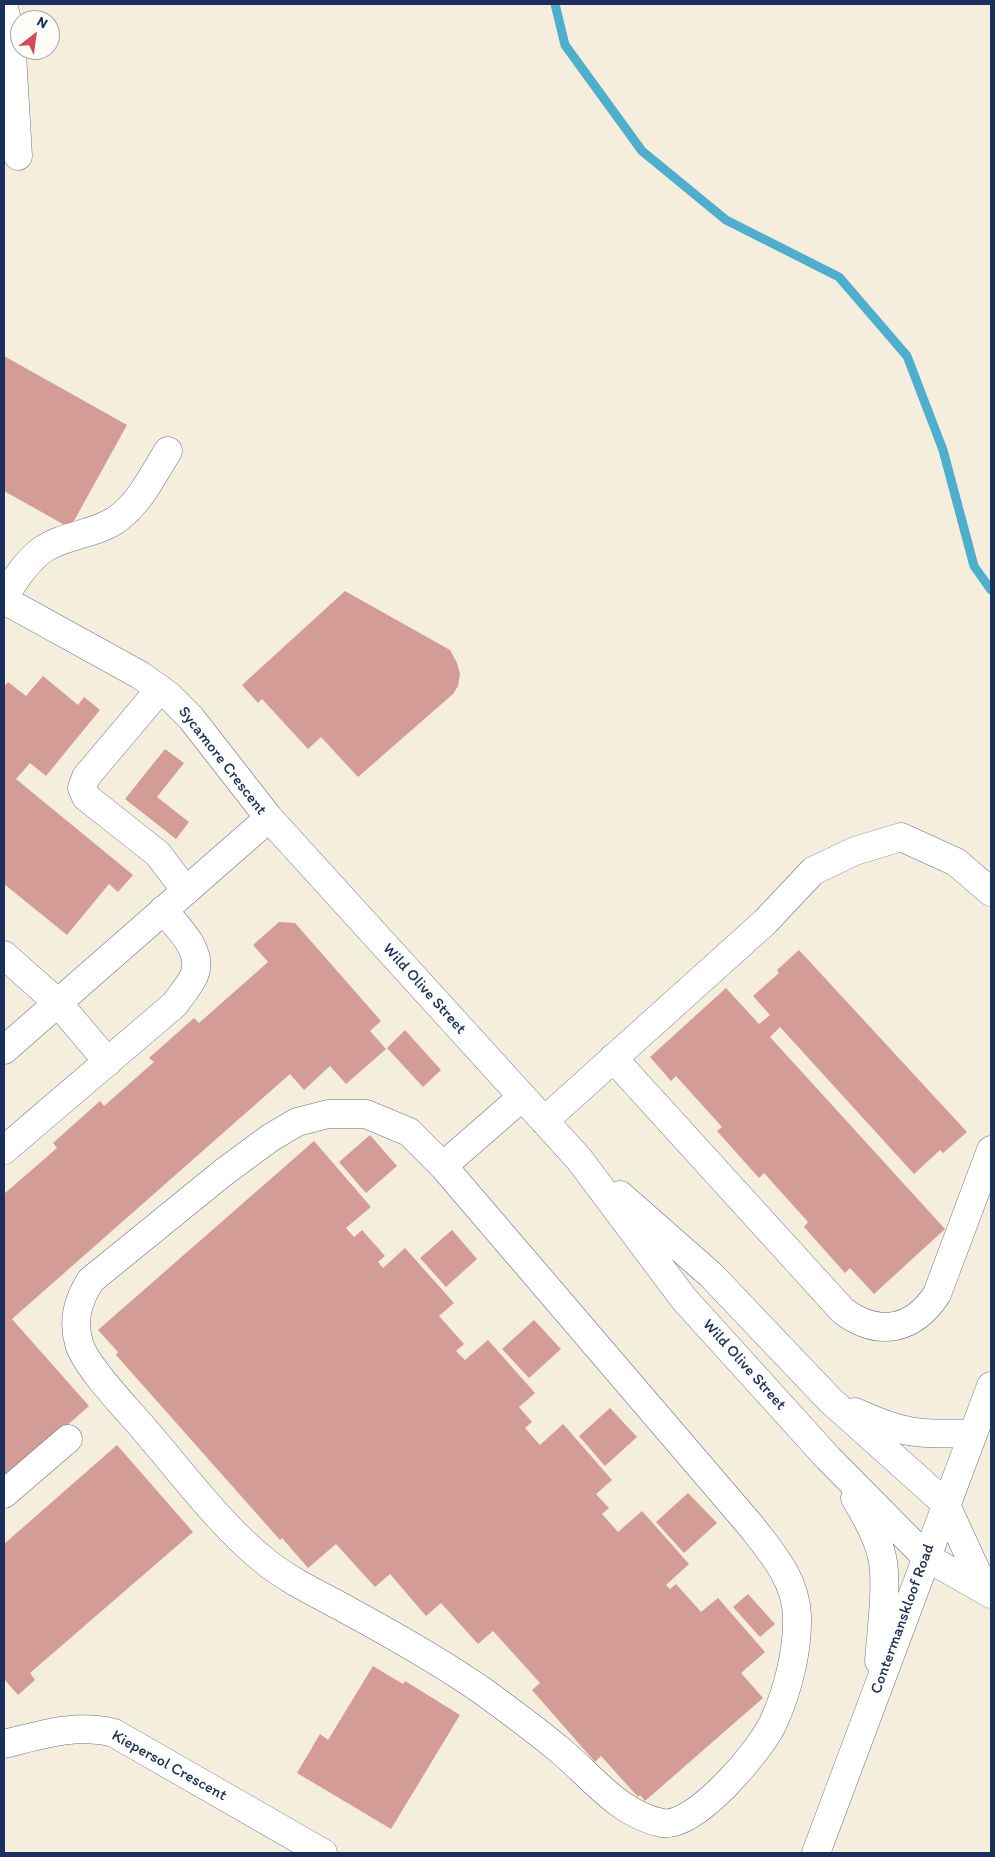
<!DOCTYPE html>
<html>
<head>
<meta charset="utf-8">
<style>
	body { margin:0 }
	#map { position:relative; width:995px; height:1857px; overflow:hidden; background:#f6eedc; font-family:Itim,sans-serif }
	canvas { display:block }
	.frame { position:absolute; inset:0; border:5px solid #1b2f5e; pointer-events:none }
	.north { position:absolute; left:10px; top:10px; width:50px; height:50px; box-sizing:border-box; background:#fdfcf7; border:1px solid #a3aaba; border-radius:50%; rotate:30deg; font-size:14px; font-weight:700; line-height:20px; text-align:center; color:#1b2f5e }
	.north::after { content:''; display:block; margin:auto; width:18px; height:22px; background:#d1495b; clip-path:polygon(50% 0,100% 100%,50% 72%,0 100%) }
</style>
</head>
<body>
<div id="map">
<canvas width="995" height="1857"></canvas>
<div class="frame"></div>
<div class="north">N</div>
</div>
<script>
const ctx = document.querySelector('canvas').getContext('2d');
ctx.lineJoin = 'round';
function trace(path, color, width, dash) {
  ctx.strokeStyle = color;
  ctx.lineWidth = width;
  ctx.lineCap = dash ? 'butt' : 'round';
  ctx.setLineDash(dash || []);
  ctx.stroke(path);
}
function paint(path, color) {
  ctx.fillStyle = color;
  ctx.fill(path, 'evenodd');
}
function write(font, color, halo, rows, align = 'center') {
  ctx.font = font + ' Itim,sans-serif';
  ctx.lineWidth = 4.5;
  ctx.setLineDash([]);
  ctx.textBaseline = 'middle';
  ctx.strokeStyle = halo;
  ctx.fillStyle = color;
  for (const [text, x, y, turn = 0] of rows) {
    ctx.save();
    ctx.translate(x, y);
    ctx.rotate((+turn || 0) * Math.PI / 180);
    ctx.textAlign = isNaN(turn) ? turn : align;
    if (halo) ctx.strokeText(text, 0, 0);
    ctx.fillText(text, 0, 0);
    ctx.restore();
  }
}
trace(new Path2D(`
	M555,4L565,45L642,151L726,220L839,277L907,356L943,450L974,566L991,590`), '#4eaecd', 9);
paint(new Path2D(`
	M4,356L127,425L70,528L4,491Z
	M345,591L450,650L457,663L460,674L458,686L453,694L358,777L321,737L308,749L262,699L258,703L242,685Z
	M43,676L78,705L84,697L100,710L46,776L30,763L16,779L133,875L118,892L109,884L67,935L4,884V687L8,682L26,696Z
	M165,749L184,763L157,797L189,822L176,839L125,799Z
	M279,922L295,923L381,1021L370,1031L386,1049L346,1084L330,1066L304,1090L290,1074L12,1319L89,1406L4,1481V1194L57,1148L53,1143L100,1101L104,1106L154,1062L149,1058L194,1018L199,1023L268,962L253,945Z
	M799,950L967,1132L943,1153L940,1150L914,1174L780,1027L770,1037L945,1229L874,1294L850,1268L845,1273L804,1227L808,1222L764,1173L759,1178L717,1131L722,1127L676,1076L671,1081L650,1057L726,988L759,1024L770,1015L753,996L779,973L777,970Z
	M405,1030L441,1070L423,1087L387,1048Z
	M370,1135L397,1166L366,1193L339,1162Z
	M314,1141L371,1207L346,1228L354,1237L362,1230L385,1256L378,1262L383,1268L405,1248L454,1303L439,1316L464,1344L456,1351L465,1360L488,1340L535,1393L519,1407L532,1422L525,1428L540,1445L563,1424L612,1480L596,1494L609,1508L602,1514L618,1532L642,1511L689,1564L666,1585L670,1589L676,1584L701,1612L718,1598L765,1652L741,1673L763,1698L645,1801L640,1795L638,1797L601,1756L595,1762L532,1690L540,1683L493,1631L478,1644L441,1603L426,1616L390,1574L375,1587L336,1544L308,1568L282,1538L280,1540L116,1355L118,1352L98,1330Z
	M452,1230L477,1259L446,1287L420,1258Z
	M534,1320L561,1349L529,1378L502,1349Z
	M610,1408L637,1437L605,1466L579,1436Z
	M117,1445L193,1532L30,1673L35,1680L18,1695L4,1679V1544Z
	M688,1493L717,1523L684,1553L656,1522Z
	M748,1594L775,1624L760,1637L733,1607Z
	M373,1666L403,1684L405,1681L460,1715L391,1829L297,1773L320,1734L328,1740Z`), '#d39c97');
const minor = new Path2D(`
	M4,8L11,36L18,156
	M4,597C14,581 26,562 42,550C63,535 93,535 116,520C140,503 153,475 168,451
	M4,600L140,675L168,695L191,718L269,818L579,1159L684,1299L828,1458L926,1557L991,1594
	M160,689L86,777L82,788L86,797L158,854L186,891
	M4,955L58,1003L108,1062
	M4,1050L269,818
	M613,1058L843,1311C878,1337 913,1331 937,1294L991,1150
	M328,1114H366L409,1132L443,1166L751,1526C772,1553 796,1580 797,1616C798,1650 788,1690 774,1721C762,1749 695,1829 662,1823C619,1814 593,1778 561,1751C536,1730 510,1711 484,1692C441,1662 395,1636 349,1611C322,1596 291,1582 266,1562C220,1525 183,1474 144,1429C128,1410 84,1365 79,1343C72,1320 78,1300 91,1280L224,1172L270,1138L297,1122Z
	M544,1121L765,922L813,871L855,851L901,837L956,862L991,892
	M4,1150L175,1004C181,995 188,987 193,978C206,952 178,928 163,910
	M443,1166L522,1097
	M620,1195L711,1275L830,1400L945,1503L985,1590
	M855,1412C902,1434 920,1435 972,1433
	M4,1494L68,1439
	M855,1498C866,1517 877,1535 882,1557C888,1581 881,1633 879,1661
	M4,1744C41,1735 75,1723 114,1733L323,1853
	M816,1853L991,1386`);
trace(minor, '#68728a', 29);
trace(minor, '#fff', 28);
write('16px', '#1b2f5e', '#fdfcf7', [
	["Sycamore Crescent",222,761,52],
	["Wild Olive Street",424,989,48],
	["Wild Olive Street",744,1365,48],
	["Contermanskloof Road",903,1619,-70],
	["Kiepersol Crescent",169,1766,29]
]);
</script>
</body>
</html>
